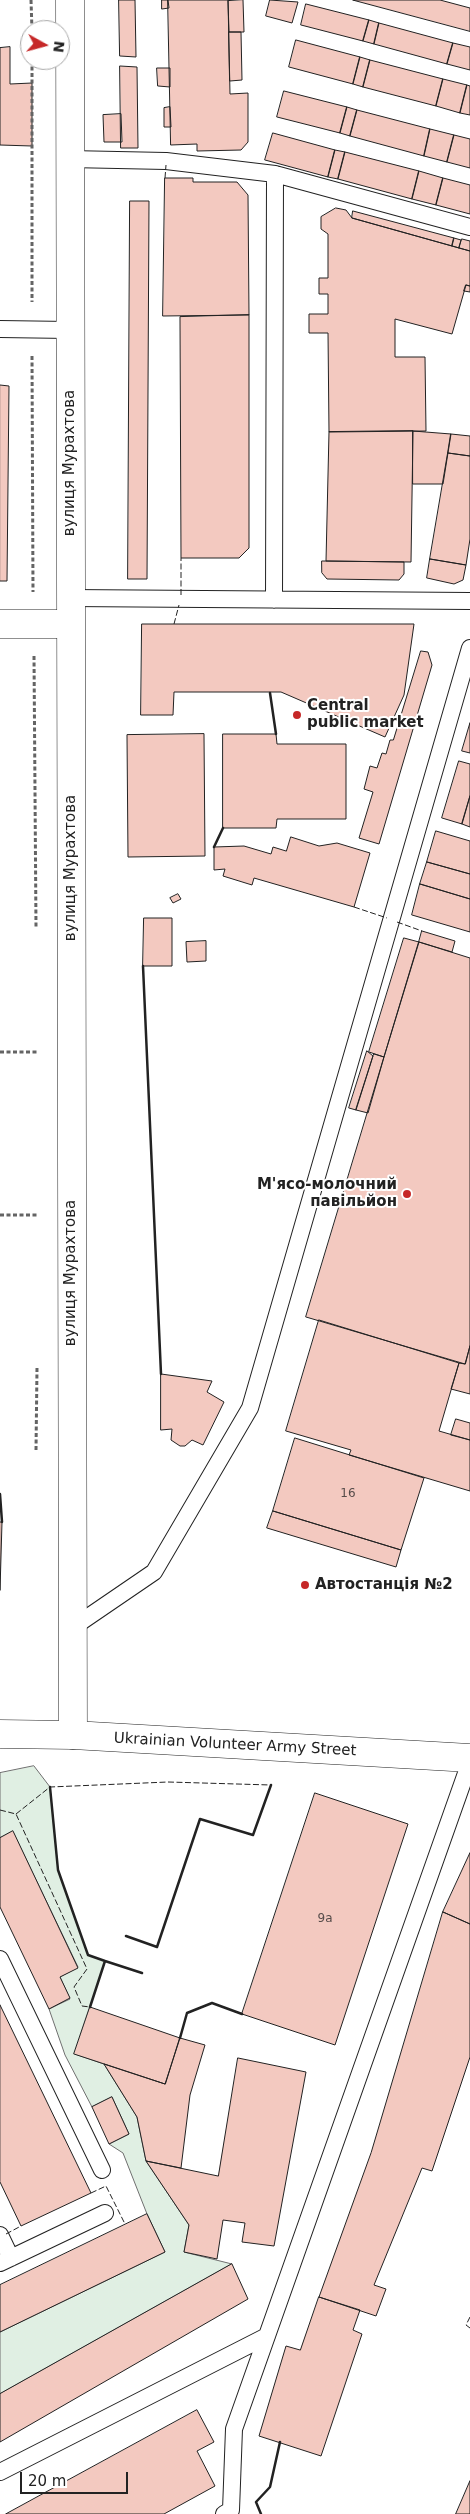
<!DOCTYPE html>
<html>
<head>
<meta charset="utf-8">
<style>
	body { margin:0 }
	#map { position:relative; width:470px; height:2514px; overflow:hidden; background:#fff; font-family:"DejaVu Sans",sans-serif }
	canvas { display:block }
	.north { position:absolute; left:20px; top:20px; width:50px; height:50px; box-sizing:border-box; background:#fff; border:1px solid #a7a7a7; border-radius:50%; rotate:97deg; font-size:14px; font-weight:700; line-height:20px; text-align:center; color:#222 }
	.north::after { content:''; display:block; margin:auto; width:18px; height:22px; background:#c62828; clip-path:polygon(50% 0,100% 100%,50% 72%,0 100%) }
	.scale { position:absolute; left:20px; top:2472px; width:108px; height:22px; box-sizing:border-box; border:2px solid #222; border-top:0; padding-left:6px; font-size:15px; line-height:18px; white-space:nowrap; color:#222; -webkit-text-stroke:4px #fff; paint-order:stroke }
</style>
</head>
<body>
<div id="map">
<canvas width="470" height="2514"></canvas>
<div class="north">N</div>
<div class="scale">20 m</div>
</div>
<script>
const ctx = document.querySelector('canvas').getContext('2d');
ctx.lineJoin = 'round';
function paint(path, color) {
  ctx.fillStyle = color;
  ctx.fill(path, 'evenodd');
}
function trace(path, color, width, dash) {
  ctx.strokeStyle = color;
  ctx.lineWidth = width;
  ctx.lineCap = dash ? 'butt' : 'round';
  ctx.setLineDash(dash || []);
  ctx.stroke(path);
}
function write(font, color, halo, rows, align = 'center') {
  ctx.font = font + ' "DejaVu Sans",sans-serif';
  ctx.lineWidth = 4;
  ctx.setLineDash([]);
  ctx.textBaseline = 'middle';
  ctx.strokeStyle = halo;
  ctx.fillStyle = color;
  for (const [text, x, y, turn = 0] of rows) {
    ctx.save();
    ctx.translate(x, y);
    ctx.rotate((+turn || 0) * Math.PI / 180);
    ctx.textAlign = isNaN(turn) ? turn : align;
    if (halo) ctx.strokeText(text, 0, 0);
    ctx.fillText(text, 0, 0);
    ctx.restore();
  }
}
const green = new Path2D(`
	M34,1766L50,1787L58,1870L88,1955L105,1961L75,2054L104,2064L137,2117L146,2161L189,2225L184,2252L232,2264L0,2394V2332L165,2252L147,2214L123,2153L109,2144L129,2134L112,2097L92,2107L65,2055L49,2009L70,1999L60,1977L78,1967L13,1832L0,1838V1773Z`);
paint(green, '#e0efe3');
trace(green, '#6f6f6f', 1);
const building = new Path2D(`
	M119,0H135L136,57L120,56Z
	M162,0H168L169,8L162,9Z
	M168,0H228L230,94L248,93V142L241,150L197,151V144L171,145Z
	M243,0L244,32H229L228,1Z
	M270,0L298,2L292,23L266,16Z
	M353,0H440L470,8V31Z
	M306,4L369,20L363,41L301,25Z
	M369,20L379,23L374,44L363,41Z
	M379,23L453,43L447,64L374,44Z
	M229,32H241L242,80L230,81Z
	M296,40L360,57L353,84L289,67Z
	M453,43L470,47V70L447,64Z
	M10,47V84L32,83V146L0,145V48Z
	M360,57L370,60L363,87L353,84Z
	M370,60L443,79L436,106L363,87Z
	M120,66L137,67L138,148H121Z
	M157,68H170V87L158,86Z
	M443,79L467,85L460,113L436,106Z
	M467,85L470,86V115L460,113Z
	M284,91L347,107L340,133L277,117Z
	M170,107L171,127H164V108Z
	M347,107L357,110L350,136L340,133Z
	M357,110L430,129L424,156L350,136Z
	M121,114L122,142H104L103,115Z
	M430,129L454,135L447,162L424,156Z
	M273,133L335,150L328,177L265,160Z
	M454,135L470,139V168L447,162Z
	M335,150L345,152L338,179L328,177Z
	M345,152L419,171L412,199L338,179Z
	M419,171L443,178L436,205L412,199Z
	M165,178H193V182H237L248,195L249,315L163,316Z
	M443,178L470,185V214L436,205Z
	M130,201H149L147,579H128Z
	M336,208L346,210L352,218L470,251V286L466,285L452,334L395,319V357H425L426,431L329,432L328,333H309V314H328V294H319V278H328V234L321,229V217Z
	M353,211L454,238L452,246L352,218Z
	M454,238L461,240L459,248L452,246Z
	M462,239L470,241V251L459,248Z
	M466,285L470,286V292L464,291Z
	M249,315V548L239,558H181L180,317Z
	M0,385L9,386L7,581H0Z
	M413,431L451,434L443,484H413Z
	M413,431L411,562L326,561L329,432Z
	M451,434L470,436V456L448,453Z
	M448,453L470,456V539L466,565L430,559Z
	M430,559L466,565L463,580L454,584L427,578Z
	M322,561L404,562V574L399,580L327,579L322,573Z
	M142,624H414L404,695L385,737L281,692H174L173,715H141Z
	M421,651L428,652L432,665L379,844L359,838L373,792L364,789L370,766L377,768L382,753L386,754L390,740H393Z
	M470,723V753L462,751Z
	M204,734L205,856L128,857L127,735Z
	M223,734H276L277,744H346V819H277L276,828H223Z
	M459,761L470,764V796L462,824L442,818Z
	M470,796V827L462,824Z
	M436,831L470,841V874L427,862Z
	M291,837L319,846L337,843L370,853L354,907L254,878L252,885L223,876L225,869L214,870V847L244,846L271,854L273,847L286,851Z
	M427,862L470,874V899L420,884Z
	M420,884L470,899V932L412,915Z
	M178,894L181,899L173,903L170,898Z
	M144,918H172V966H143Z
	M422,931L455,941L452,952L419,942Z
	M404,938L419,942L384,1057L369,1052Z
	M206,941V961L187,962L186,942Z
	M419,942L470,958V1346L465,1364L306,1317Z
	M367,1051L373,1056L356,1110L349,1108Z
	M374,1054L384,1057L368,1113L356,1110Z
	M319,1320L459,1363L439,1431L470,1440V1491L349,1455L351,1450L286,1431Z
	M470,1346V1394L451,1389L459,1363L465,1364Z
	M161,1374L212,1381L207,1392L224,1402L203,1445L192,1440L185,1446H180L171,1440L172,1429L161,1430Z
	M456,1419L470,1423V1440L451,1435Z
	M295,1438L424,1478L401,1550L273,1511Z
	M273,1511L401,1550L396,1567L267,1528Z
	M0,1522H2L0,1590Z
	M315,1793L408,1824L335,2045L242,2014Z
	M13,1831L78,1968L60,1977L70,1998L49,2009L0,1907V1838Z
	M470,1853V1924L443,1912Z
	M443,1912L470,1924V2057L432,2171L422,2168L374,2285L386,2289L376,2316L319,2297L371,2153Z
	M0,2005L91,2193L21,2226L0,2182Z
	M90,2007L180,2038L165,2084L74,2054Z
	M180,2038L205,2045L190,2095L181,2168L146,2161L137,2117L104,2064L165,2084Z
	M238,2058L306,2072L274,2246L242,2242L245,2223L223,2220L217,2259L184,2252L189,2225L146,2161L218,2176Z
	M112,2097L129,2134L109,2144L92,2107Z
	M147,2214L165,2252L0,2332V2285Z
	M232,2264L248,2299L0,2442V2394Z
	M319,2297L360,2310L353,2330L362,2334L321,2456L259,2436L286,2346L300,2350Z
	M197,2410L214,2442L197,2451L215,2486L164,2514H6Z
	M470,2481V2514H456Z`);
paint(building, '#f3c9c0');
trace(building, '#222', 1);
const service = new Path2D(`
	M69,159L166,161L275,174L470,227
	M0,329L69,330
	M70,598L470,601
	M274,600L275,174
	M72,1628L154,1572L250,1408L470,648
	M0,1959L102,2170
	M0,2235L11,2258
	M0,2263L105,2213
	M0,2472L267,2336
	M224,2514L231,2510L234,2429L470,1762`);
const minor = new Path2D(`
	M70,0L73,1735
	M0,624H70`);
const tertiary = new Path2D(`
	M0,1734L73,1735L470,1758`);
trace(service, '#222', 18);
trace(minor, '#222', 29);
trace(tertiary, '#222', 29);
trace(new Path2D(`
	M31,0L32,30
	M32,60V302
	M32,356L33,592
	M34,656L36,927
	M0,1052H38
	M0,1215H39
	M36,1450L37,1368`), '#646464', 3, [4, 2.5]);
trace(service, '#fff', 16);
trace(minor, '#fff', 28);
trace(tertiary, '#fff', 28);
trace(new Path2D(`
	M165,178L166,165
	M181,595V558
	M174,624L179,605
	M354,907L387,918
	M397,922L422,931
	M0,1810L16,1814L87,1969L74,1987L82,2006L90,2007
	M16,1814L50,1787L168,1782L271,1785
	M91,2193L106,2186L125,2224
	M6,2234L21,2226
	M470,2317L466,2325L470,2328`), '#222', 1, [6, 2.5]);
trace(new Path2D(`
	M270,693L276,734
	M214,847L223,828
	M143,966L161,1374
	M0,1494L2,1522
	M50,1787L58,1870L88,1955L105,1961
	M126,1936L157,1947L200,1819L253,1835L271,1785
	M90,2007L105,1961L142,1973
	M180,2038L187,2013L212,2003L242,2014
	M261,2514L256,2502L270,2487L280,2442`), '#222', 2.5);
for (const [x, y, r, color] of [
	[297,715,5,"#c62828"],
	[407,1194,5,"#c62828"],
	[305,1585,5,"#c62828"]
]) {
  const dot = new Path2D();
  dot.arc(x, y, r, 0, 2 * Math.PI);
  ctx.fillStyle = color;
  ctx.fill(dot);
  trace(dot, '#fff', 2);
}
write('12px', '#564c4a', null, [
	["16",348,1494],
	["9а",325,1919]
]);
write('15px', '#222', '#fff', [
	["вулиця Мурахтова",70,463,-90],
	["вулиця Мурахтова",71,868,-90],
	["вулиця Мурахтова",71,1273,-90],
	["Ukrainian Volunteer Army Street",235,1745,3]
]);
write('bold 15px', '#222', '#fff', [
	["Central",307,706],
	["public market",307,723],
	["М'ясо-молочний",397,1185,"right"],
	["павільйон",397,1202,"right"],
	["Автостанція №2",315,1585]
], 'left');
</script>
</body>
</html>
